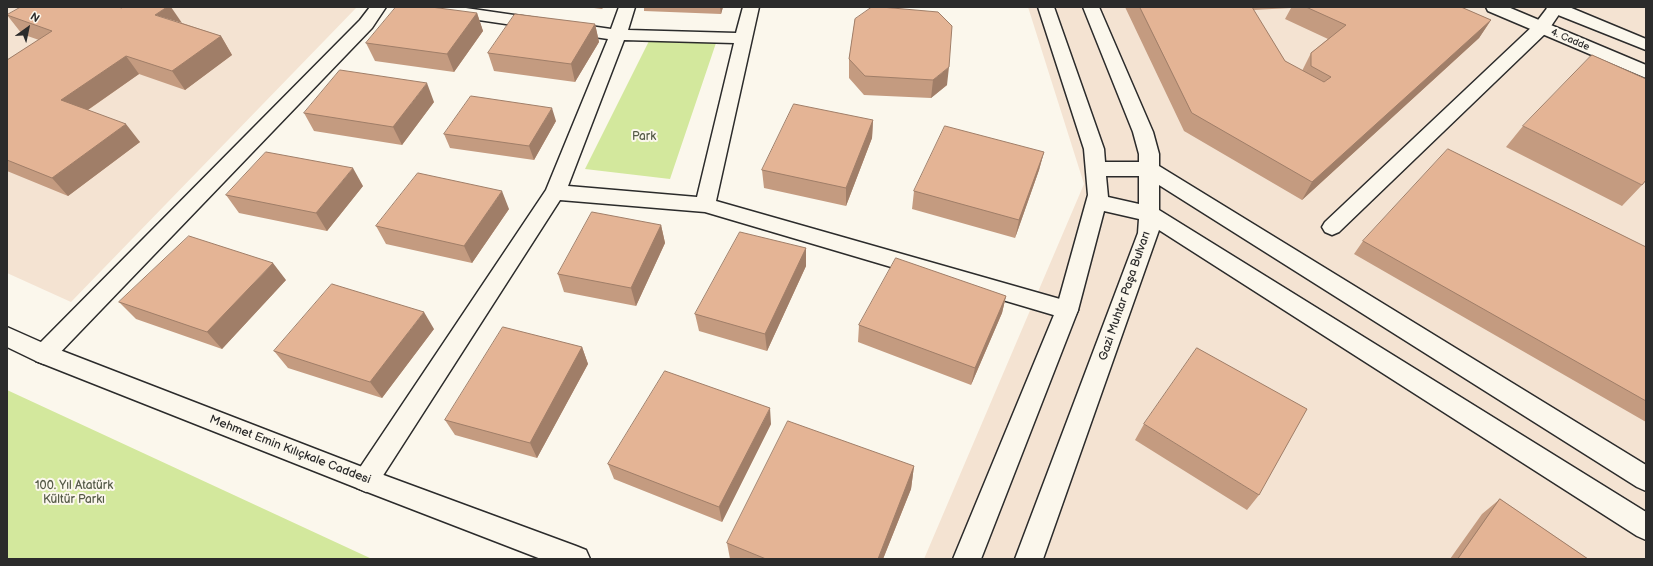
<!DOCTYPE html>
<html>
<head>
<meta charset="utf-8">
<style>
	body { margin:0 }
	#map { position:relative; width:1653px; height:566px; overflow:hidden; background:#fbf7ec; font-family:"Balsamiq Sans",sans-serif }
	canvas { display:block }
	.frame { position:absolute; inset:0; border:8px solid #2b2b2b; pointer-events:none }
	.north { position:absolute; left:8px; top:8px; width:40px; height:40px; -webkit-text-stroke:3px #fbf7ec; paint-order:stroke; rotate:33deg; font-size:11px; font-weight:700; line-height:16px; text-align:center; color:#2b2b2b }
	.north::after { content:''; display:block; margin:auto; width:14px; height:18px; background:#2b2b2b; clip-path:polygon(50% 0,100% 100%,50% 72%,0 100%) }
</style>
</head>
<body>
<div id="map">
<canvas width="1653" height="566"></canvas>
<div class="frame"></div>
<div class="north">N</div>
</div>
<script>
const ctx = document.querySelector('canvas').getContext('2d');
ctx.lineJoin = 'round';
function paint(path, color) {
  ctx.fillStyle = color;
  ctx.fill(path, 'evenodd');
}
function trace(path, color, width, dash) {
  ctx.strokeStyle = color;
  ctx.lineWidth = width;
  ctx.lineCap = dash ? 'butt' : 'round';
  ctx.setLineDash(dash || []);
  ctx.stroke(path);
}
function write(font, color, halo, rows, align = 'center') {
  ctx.font = font + ' "Balsamiq Sans",sans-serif';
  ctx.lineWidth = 4;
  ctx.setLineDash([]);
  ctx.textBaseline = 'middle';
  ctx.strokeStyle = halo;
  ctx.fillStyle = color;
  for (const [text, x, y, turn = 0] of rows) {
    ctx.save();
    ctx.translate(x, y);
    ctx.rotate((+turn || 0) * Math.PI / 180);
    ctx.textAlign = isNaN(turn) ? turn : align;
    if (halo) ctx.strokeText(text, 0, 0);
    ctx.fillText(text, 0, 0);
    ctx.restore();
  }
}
paint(new Path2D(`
	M7,7H357L71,302L7,273Z
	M1028,7H1646V559H924L1084,184Z`), '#f4e3d2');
paint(new Path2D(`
	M651,37L716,43L670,179L585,169Z
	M7,390L372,559H7Z`), '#d3e89d');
const street = new Path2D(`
	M370,7H386L372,28L52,361L44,364L36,361L32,354L36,347L360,20Z
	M416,7H459L611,29L619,7H635L628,30L736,33L743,7H759L716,201L1067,301L1075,304L1078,310L1075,316L1067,319L705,212L560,200L375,488L366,492L357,488L353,480L357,472L546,190L608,39L424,12L418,11ZM624,40L734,43L697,197L568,186Z
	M1548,7H1564L1547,32L1339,232L1332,235L1325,232L1322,227L1325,222L1535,24Z`);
const secondary = new Path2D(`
	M1038,7H1054L1104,149L1105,162H1139V154L1133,132L1083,7H1099L1153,132L1159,154V166L1646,465V491L1637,487L1159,185V210L1646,512V540L1637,536L1159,230L1043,559H1015L1138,233L1139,219L1104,211L1078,310L981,559H953L1056,310L1088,195L1084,149ZM1106,176H1139V204L1108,197Z
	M1486,7H1508L1646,65V78L1488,11Z
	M1546,7H1569L1646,39V50L1548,11Z
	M7,327L52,347L370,470L576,546L586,550L590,559H541L357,488L36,361L7,347Z`);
trace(street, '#2b2b2b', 3);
trace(secondary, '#2b2b2b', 3);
paint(street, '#fbf7ec');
paint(secondary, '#fbf7ec');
paint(new Path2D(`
	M586,7H604L602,9Z
	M644,7H723L721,14L644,11Z
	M1125,7H1461L1491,20L1479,38L1302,200L1184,131ZM1291,8L1285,19L1328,39L1311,53L1302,71L1285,61L1253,10Z
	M477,13L483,31L454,72L375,61L366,43Z
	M7,15L182,23L221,36L232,55L185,90L139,74L88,110L140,142L68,196L7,171V60L39,40L22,34Z
	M855,19L947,85L931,98L864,95L849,78V59Z
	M595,24L599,42L575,82L494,71L488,53Z
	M434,102L402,145L314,131L304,113Z
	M873,120L872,138L846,206L764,188L762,170Z
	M556,121L534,160L450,148L444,134Z
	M1523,126L1642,185L1622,206L1506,147Z
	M1044,152L1039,170L1015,238L912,209L914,191Z
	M363,186L327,231L239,213L226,195Z
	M509,209L472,263L386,244L376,226Z
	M661,225L665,243L636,306L564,292L558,274Z
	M1363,241L1646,247V422L1354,254Z
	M806,248V266L767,351L699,331L695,314Z
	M286,280L222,349L136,319L119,302Z
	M1006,296L1002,313L971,385L858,342L859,325Z
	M434,329L382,398L288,368L274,351Z
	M582,347L588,364L537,458L455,435L445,420Z
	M771,424L722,522L614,479L608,464Z
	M1144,424L1259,495L1247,510L1135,440Z
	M914,466L911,489L883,559H730L727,543Z
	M1500,499L1588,559H1450L1482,514Z`), '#c49b80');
paint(new Path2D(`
	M167,7H171L182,23L155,15Z
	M720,7H723L721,14Z
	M477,13L483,31L454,72L447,54Z
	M1491,20L1479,38L1302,200L1312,182Z
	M595,24L599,42L575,82L571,64Z
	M221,36L232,55L185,90L172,71Z
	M126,56L139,74L76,118L61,100Z
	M949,67L947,85L931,98L933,80Z
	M427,83L434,102L402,145L393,127Z
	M552,108L556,121L534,160L529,146Z
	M873,120L872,138L846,206V188Z
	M126,124L140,142L68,196L52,178Z
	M1044,152L1039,170L1015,238L1019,220Z
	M353,168L363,186L327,231L316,213Z
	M502,191L509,209L472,263L464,246Z
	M661,225L665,243L636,306L631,288Z
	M806,248V266L767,351L765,334Z
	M273,263L286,280L222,349L207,332Z
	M1006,296L1002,313L971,385L975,368Z
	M424,312L434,329L382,398L370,382Z
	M582,347L588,364L537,458L530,443Z
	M770,408L771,424L722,522L719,507Z
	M914,466L911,489L883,559H878Z`), '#a07e68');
const building = new Path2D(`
	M21,7H118L122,8L123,7H167L155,15L221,36L172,71L126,56L61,100L126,124L52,178L7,160V60L52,31L7,15Z
	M396,7H431L477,13L447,54L366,43Z
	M872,7H881L938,12L952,26L949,67L933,80L865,76L849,59L855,19Z
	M1140,7H1252L1285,61L1324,82L1331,77L1311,66V53L1346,25L1306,7H1461L1491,20L1312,182L1192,113Z
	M515,14L595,24L571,64L488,53Z
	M1592,55L1646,79V180L1642,185L1523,126Z
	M340,70L427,83L393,127L304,113Z
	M471,96L552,108L529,146L444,134Z
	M794,104L873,120L846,188L762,170Z
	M945,126L1044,152L1019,220L914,191Z
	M1448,149L1646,247V401L1363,241Z
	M266,152L353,168L316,213L226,195Z
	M418,173L502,191L464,246L376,226Z
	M592,212L661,225L631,288L558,274Z
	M740,232L806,248L765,334L695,314Z
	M189,236L273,263L207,332L119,302Z
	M896,258L1006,296L975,368L859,325Z
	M332,284L424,312L370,382L274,351Z
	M503,327L582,347L530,443L445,420Z
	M1197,348L1307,409L1259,495L1144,424Z
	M665,371L770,408L719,507L608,464Z
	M788,421L914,466L878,559H766L727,543Z
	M1500,499L1588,559H1458Z`);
paint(building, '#e4b495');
trace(building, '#a07e68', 1);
write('10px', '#2b2b2b', '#fbf7ec', [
	["4. Cadde",1570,40,23]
]);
write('12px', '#555a48', '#fbf7ec', [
	["Park",644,137],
	["100. Yıl Atatürk",74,486],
	["Kültür Parkı",74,500]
]);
write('12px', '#2b2b2b', '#fbf7ec', [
	["Gazi Muhtar Paşa Bulvarı",1125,296,-71],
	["Mehmet Emin Kılıçkale Caddesi",290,450,21]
]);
</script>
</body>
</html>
